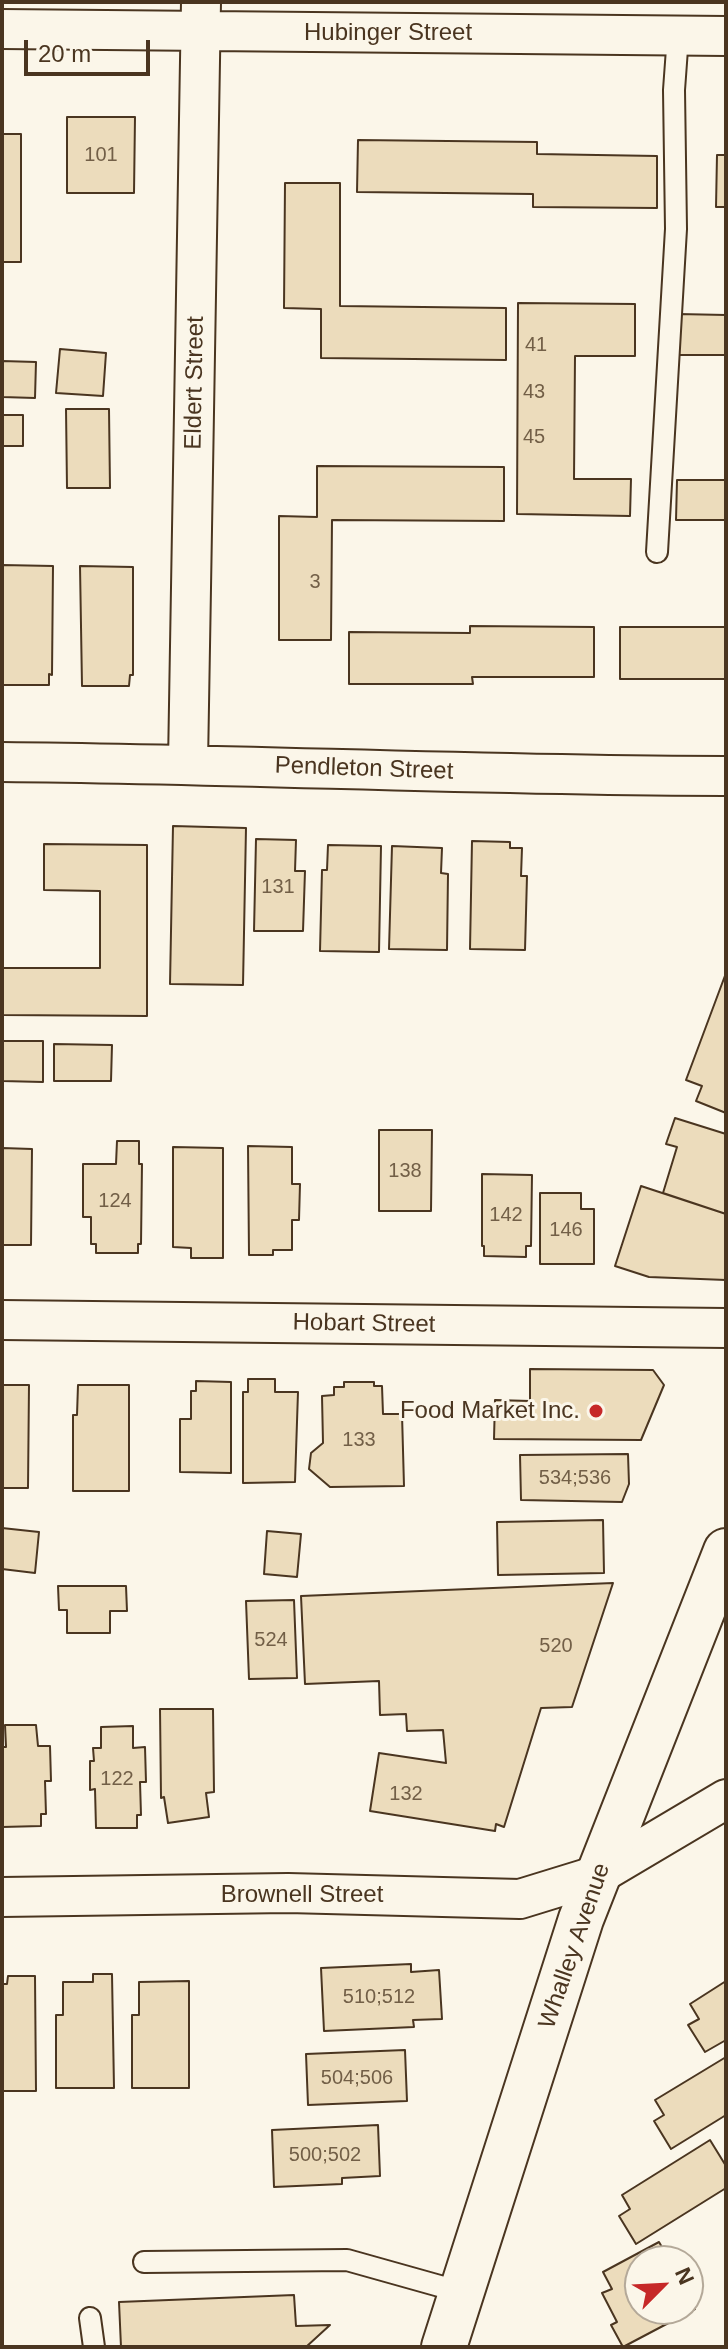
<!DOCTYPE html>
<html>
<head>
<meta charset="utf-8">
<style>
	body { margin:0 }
	#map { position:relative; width:728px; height:2349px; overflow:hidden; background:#fbf6e9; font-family:Arial,sans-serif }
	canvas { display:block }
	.frame { position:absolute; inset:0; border:4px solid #4a3520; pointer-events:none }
	.north { position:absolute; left:624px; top:2245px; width:80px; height:80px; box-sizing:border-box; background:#fbf6e9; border:2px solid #b4a999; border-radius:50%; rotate:66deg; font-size:22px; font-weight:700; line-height:32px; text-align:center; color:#4a3520 }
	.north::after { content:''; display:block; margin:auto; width:28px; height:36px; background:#c62828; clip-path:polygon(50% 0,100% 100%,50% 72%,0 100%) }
	.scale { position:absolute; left:24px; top:40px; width:126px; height:36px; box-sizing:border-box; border:4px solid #4a3520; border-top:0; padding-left:10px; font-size:24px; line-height:28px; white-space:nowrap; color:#4a3520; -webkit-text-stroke:6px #fbf6e9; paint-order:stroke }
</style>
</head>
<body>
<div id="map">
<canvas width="728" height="2349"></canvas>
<div class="frame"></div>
<div class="north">N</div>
<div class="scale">20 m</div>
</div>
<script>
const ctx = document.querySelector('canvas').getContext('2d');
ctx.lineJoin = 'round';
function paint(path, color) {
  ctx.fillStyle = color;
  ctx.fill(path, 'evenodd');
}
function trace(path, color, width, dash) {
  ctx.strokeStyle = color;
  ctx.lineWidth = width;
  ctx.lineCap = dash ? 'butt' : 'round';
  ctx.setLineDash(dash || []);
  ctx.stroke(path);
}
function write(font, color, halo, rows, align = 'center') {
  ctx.font = font + ' Arial,sans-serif';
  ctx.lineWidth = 6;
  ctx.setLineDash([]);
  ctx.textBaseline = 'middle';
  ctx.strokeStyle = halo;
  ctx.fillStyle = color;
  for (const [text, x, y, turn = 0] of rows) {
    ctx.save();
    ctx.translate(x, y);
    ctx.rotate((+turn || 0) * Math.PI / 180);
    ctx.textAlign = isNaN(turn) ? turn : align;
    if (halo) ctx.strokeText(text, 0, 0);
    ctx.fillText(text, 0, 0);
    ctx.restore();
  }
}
const building = new Path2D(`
	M67,117H135L134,193H67Z
	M2,134H21V262H2Z
	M358,140L537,142V154L657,156V208L533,207V194L357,192Z
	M717,155H726V207H716Z
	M285,183H340V306L506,308V360L321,358V309L284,308Z
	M518,303L635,304V356H575L574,479H631L630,516L517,514Z
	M678,314L726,315V355H678Z
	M60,349L106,353L103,396L56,393Z
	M2,361L36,362L35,398L2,397Z
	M66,409H109L110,488H67Z
	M2,415H23V446H2Z
	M317,466L504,467V521L332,520L331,640H279V516L317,517Z
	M677,480H726V520H676Z
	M2,565L53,566L52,675L49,674V685H2Z
	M80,566L133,567V675H130L129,686H82Z
	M470,626L594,627V677H472L473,684H349V632L470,633Z
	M620,627H726V679H620Z
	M173,826L246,828L243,985L170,984Z
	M256,839L296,840L295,871H305L303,931H254Z
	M472,841L510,842V848H522L521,876H527L525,950L470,949Z
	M44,844L147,845V1016L2,1015V968H100V891L44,890Z
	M328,845L381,846L379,952L320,951L322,870H327Z
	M392,846L442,848L441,873L448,874L447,950L389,949Z
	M726,973V1113L696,1101L702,1086L686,1080Z
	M2,1041H43V1082L2,1081Z
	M54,1044L112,1045L111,1081H54Z
	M675,1118L726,1134V1214L663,1193L677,1147L666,1144Z
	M379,1130H432L431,1211H379Z
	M117,1141H139V1164H142L141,1244H138V1253H96V1244H91V1217H83V1164H116Z
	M248,1146L292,1147V1184H300L299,1220H292V1250H273V1255H249Z
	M173,1147L223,1148V1258H191V1248L173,1247Z
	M2,1148L32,1149L31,1245H2Z
	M482,1174L532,1175L531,1246H526V1257L484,1256V1246H482Z
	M641,1186L726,1214V1280L649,1277L615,1266Z
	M540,1193H581V1209H594V1264H540Z
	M530,1369L653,1370L664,1385L641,1440L494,1439L495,1400L530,1401Z
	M248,1379H275V1392H298L295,1482L243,1483V1392H248Z
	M196,1381L231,1382V1473L180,1472V1419H191V1391H196Z
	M344,1382H374V1386H382L383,1414H402L404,1486L330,1487L309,1469L311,1453L323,1443L322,1396L334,1395V1387H344Z
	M2,1385H29L28,1488H2Z
	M78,1385H129V1491H73V1415H77Z
	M628,1454L629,1484L622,1502L521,1500L520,1455Z
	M603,1520L604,1573L498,1575L497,1522Z
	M2,1528L39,1532L35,1573L2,1569Z
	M267,1531L301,1534L297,1577L264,1574Z
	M613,1583L572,1707L541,1708L504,1827L496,1824L495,1831L370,1811L379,1753L446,1763L443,1730L407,1731L406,1714L380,1715L379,1681L305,1684L301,1596Z
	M58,1586H126L127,1611H110V1633H67V1610H59Z
	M294,1600L297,1678L249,1679L246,1601Z
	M160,1709H213L214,1792L206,1793L209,1817L168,1823L164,1797L161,1798Z
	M5,1725H36L38,1746H50L51,1781H45L46,1814H41V1826L2,1827V1747H6Z
	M133,1726V1748L145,1747L146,1782H140L141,1815H137V1828H96L95,1789L90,1790V1761H94L93,1748H101V1727Z
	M411,1964V1972L439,1970L442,2019L413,2020L414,2027L324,2031L321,1968Z
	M93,1974H112L114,2088H56V2015H63V1982H93Z
	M8,1976H35L36,2091H2V1984H7Z
	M189,1981V2088H132V2015H139V1982Z
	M726,1981V2040L705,2052L688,2025L699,2019L690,2004Z
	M405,2050L407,2101L308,2105L306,2054Z
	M726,2057V2115L671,2149L654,2121L664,2115L655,2100Z
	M378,2125L380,2176L342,2178V2184L274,2187L272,2130Z
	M710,2140L726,2166V2188L636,2244L619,2216L630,2209L622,2195Z
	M659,2242L670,2261H640V2309H688V2296L695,2309L623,2347L611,2325L617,2322L602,2293L612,2289L603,2272Z
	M294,2295L296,2326L330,2325L306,2347H121L119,2302Z`);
paint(building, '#ecdcbc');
trace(building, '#4a3520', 2);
const lane = new Path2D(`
	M657,552L676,229L674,90L678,35
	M144,2262L347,2260L461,2292
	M90,2318L94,2347`);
const street = new Path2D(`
	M2,29L726,36
	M2,762C243,764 485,776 726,776
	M188,763L201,2
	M2,1320L726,1328
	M2,1897L288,1893L520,1899L598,1875L726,1799`);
const primary = new Path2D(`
	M444,2347L581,1919L726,1551`);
trace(lane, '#4a3520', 24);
trace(street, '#4a3520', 42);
trace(primary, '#4a3520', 48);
trace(lane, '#fbf6e9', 20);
trace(street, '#fbf6e9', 38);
trace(primary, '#fbf6e9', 44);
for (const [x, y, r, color] of [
	[596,1411,8,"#c62828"]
]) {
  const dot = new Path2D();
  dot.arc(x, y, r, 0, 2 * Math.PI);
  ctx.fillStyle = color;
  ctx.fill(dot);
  trace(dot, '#fbf6e9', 3);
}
write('20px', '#725f47', null, [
	["101",101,155],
	["41",536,345],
	["43",534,392],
	["45",534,437],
	["3",315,582],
	["131",278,887],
	["138",405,1171],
	["124",115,1201],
	["142",506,1215],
	["146",566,1230],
	["133",359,1440],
	["534;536",575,1478],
	["524",271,1640],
	["520",556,1646],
	["122",117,1779],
	["132",406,1794],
	["510;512",379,1997],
	["504;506",357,2078],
	["500;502",325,2155]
]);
write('24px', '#4a3520', '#fbf6e9', [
	["Hubinger Street",388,33],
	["Eldert Street",195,383,-89],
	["Pendleton Street",364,769,2],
	["Hobart Street",364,1324,1],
	["Brownell Street",302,1895],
	["Whalley Avenue",575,1946,-71]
]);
write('24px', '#4a3520', '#fbf6e9', [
	["Food Market Inc.",580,1411]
], 'right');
</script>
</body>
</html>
